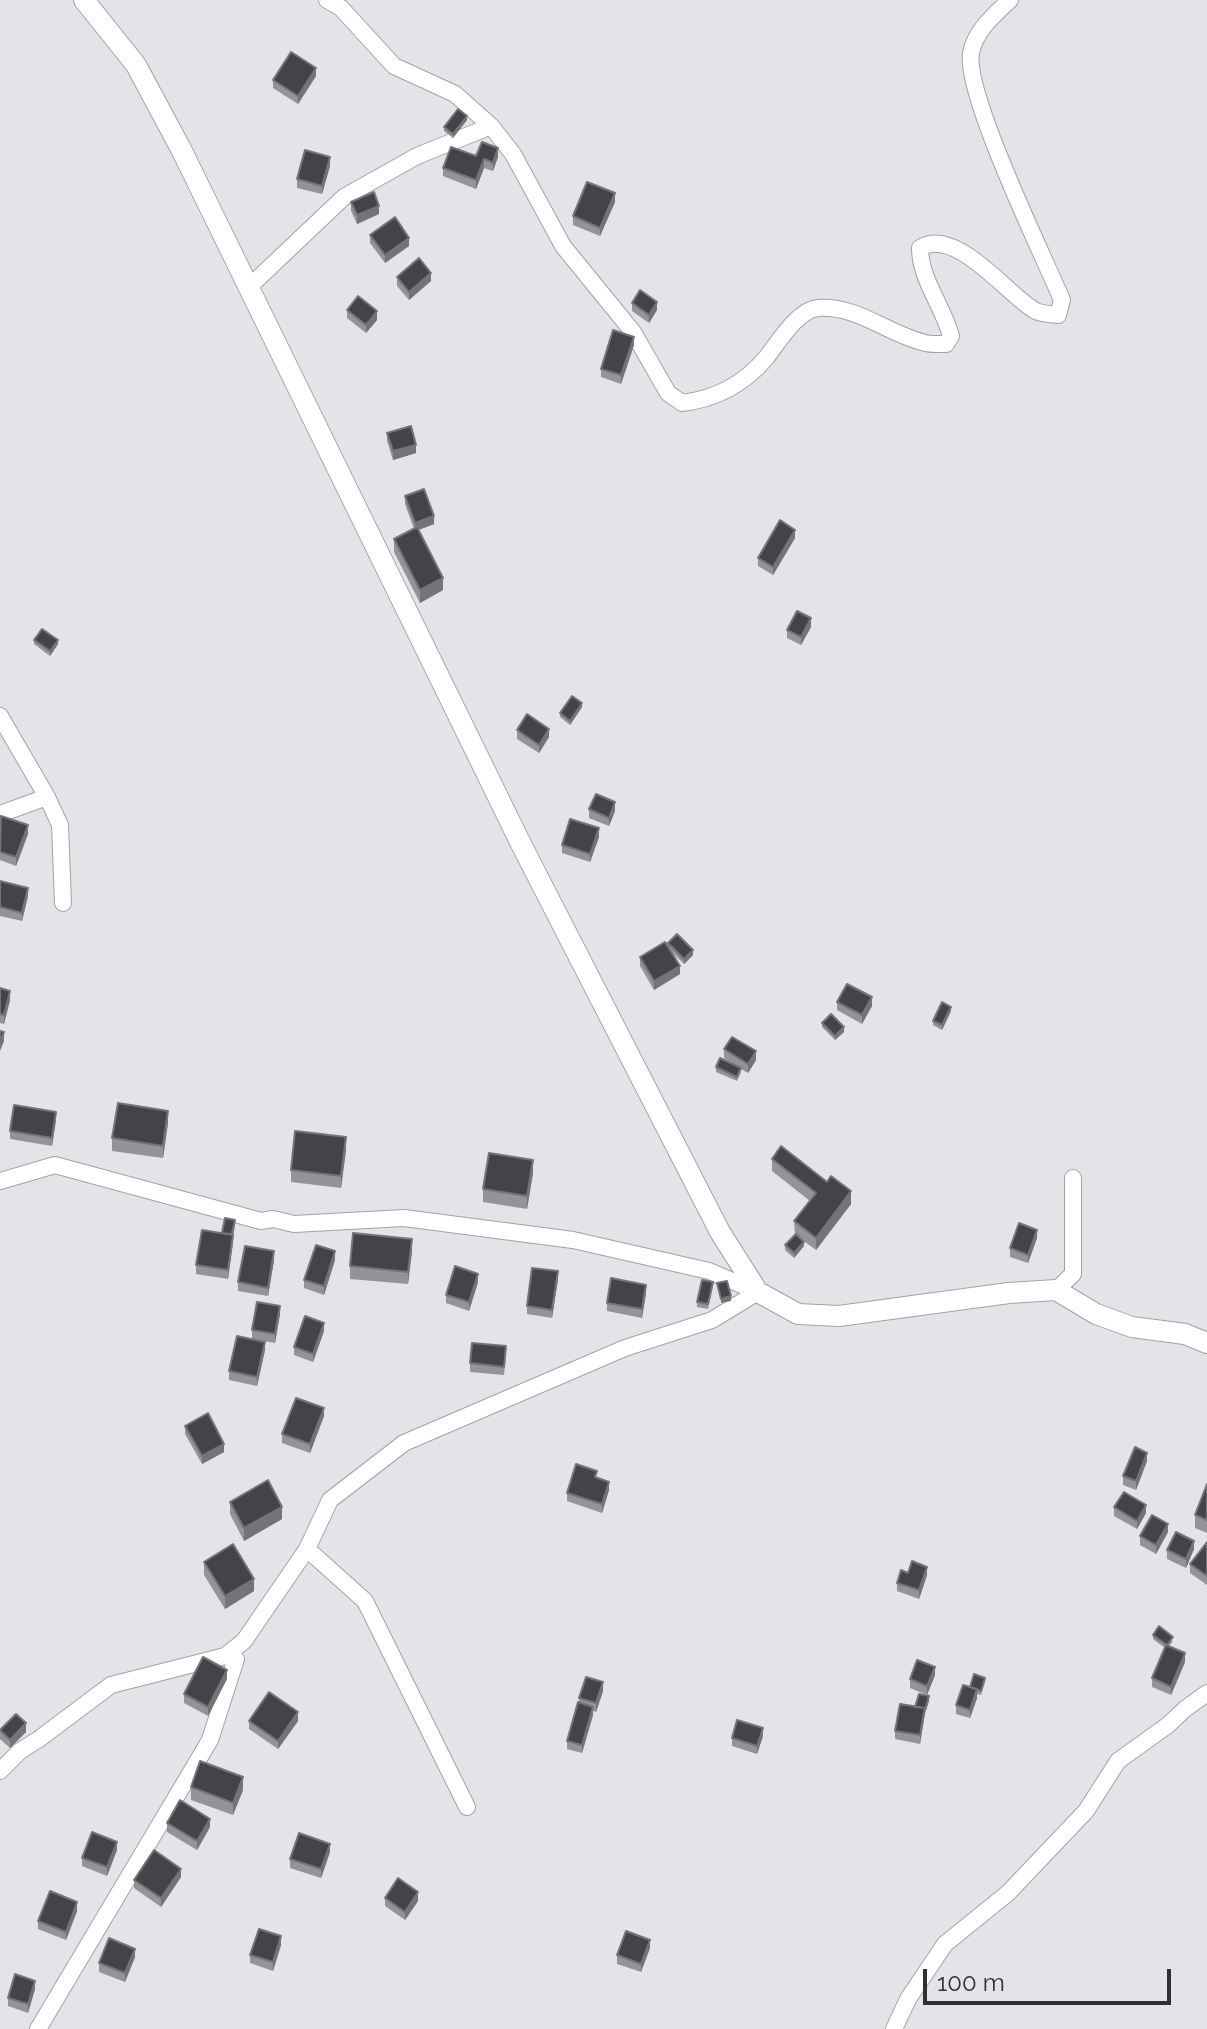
<!DOCTYPE html>
<html>
<head>
<meta charset="utf-8">
<style>
	body { margin:0 }
	#map { position:relative; width:1207px; height:2029px; overflow:hidden; background:#e3e4e8; font-family:Raleway,sans-serif }
	canvas { display:block }
	.scale { position:absolute; left:923px; top:1969px; width:248px; height:36px; box-sizing:border-box; border:4px solid #303032; border-top:0; padding-left:10px; font-size:24px; line-height:28px; white-space:nowrap; color:#303032; -webkit-text-stroke:6px #e3e4e8; paint-order:stroke }
</style>
</head>
<body>
<div id="map">
<canvas width="1207" height="2029"></canvas>
<div class="scale">100 m</div>
</div>
<script>
const ctx = document.querySelector('canvas').getContext('2d');
ctx.lineJoin = 'round';
function trace(path, color, width, dash) {
  ctx.strokeStyle = color;
  ctx.lineWidth = width;
  ctx.lineCap = dash ? 'butt' : 'round';
  ctx.setLineDash(dash || []);
  ctx.stroke(path);
}
function paint(path, color) {
  ctx.fillStyle = color;
  ctx.fill(path, 'evenodd');
}
const minor = new Path2D(`
	M327,0L341,8L394,66L455,94L491,126L513,154L563,246L633,332L668,393L682,403C715,399 744,384 766,358C778,343 797,310 818,308C856,305 887,333 922,342C929,345 939,344 946,344L951,336C943,306 920,279 920,248C955,226 1006,293 1034,310C1040,314 1050,314 1058,315L1062,300C1043,255 964,93 971,53C975,31 994,15 1010,0
	M248,288L344,197L417,156L491,126
	M0,716L47,797L60,825L63,903
	M0,814L47,797
	M0,1181L55,1165L261,1221L273,1219L294,1224L404,1218L573,1240L709,1271L758,1292L712,1320L625,1348L404,1443L330,1500L307,1549L244,1641L225,1656L111,1685L39,1739L20,1751L0,1771
	M1056,1290L1073,1274V1178
	M307,1549L365,1601L467,1807
	M38,2029L210,1740L236,1659L225,1656
	M894,2029L908,1999L945,1944L1008,1893L1086,1811L1118,1761L1168,1725L1185,1709L1207,1693`);
const tertiary = new Path2D(`
	M84,0L136,65L182,151L522,846L720,1232L758,1292L798,1314L839,1316L1009,1293L1056,1290L1096,1314L1132,1327L1185,1334L1207,1343`);
trace(minor, '#a2a2a7', 18);
trace(tertiary, '#a2a2a7', 22);
trace(minor, '#fff', 16);
trace(tertiary, '#fff', 20);
paint(new Path2D(`
	M316,76L298,104L273,88V80Z
	M467,120L453,138L444,131V127Z
	M476,156L498,157L493,171L484,168L476,189L443,176V168Z
	M330,166L322,194L297,188V179Z
	M351,202L379,214L357,224L351,211Z
	M615,202L600,236L573,225V216Z
	M370,235L409,246L385,263L370,243Z
	M397,277L431,281L409,300L397,286Z
	M632,303L657,310L649,323L632,311Z
	M347,310L377,320L366,333L347,318Z
	M634,345L621,384L601,377V369Z
	M387,433L416,453L393,460L387,441Z
	M405,496L434,524L419,530L443,590L420,603L394,552V539L414,529L405,504Z
	M795,538L773,575L758,566V558Z
	M811,627L801,645L787,638V630Z
	M34,640L58,644L50,656L34,644Z
	M582,707L570,725L560,717V713Z
	M517,730L549,737L539,753L517,739Z
	M589,809L615,811L609,826L589,818Z
	M0,817L28,834L16,866L0,860Z
	M599,837L590,862L562,853V845Z
	M0,881L28,896L22,921L0,916Z
	M668,943L693,955L684,964L669,949L680,974L654,990L640,966V957L668,947Z
	M0,988L10,1000L4,1024L0,1023Z
	M837,1002L872,1006L862,1024L837,1010Z
	M951,1011L942,1030L933,1025V1021Z
	M822,1023L844,1032L835,1040L822,1027Z
	M724,1049L756,1060L748,1073L741,1069V1072L737,1081L716,1072V1067L735,1065L724,1058Z
	M56,1120L52,1146L10,1139V1131Z
	M168,1123L163,1158L112,1151V1138Z
	M346,1150L341,1188L291,1182V1170Z
	M772,1159L851,1204L816,1250L801,1239L804,1246L794,1258L785,1250V1245L795,1234L794,1221L810,1201L772,1171Z
	M533,1173L527,1209L483,1202V1189Z
	M235,1225L228,1279L196,1274V1265L222,1233Z
	M1037,1238L1028,1263L1010,1257V1248Z
	M412,1251L408,1284L350,1279V1266Z
	M274,1260L268,1296L238,1291V1282Z
	M335,1260L324,1295L304,1288V1280Z
	M558,1279L552,1318L527,1314V1306Z
	M478,1282L469,1311L446,1303V1295Z
	M713,1286L708,1309L697,1307V1302Z
	M646,1293L642,1318L607,1311V1303Z
	M280,1314L275,1343L252,1339V1330Z
	M324,1331L313,1362L294,1355V1347Z
	M265,1350L257,1386L229,1380V1371Z
	M506,1355L504,1375L470,1372V1363Z
	M324,1416L310,1453L282,1443V1434Z
	M185,1426L224,1452L202,1464L185,1434Z
	M1147,1461L1136,1490L1123,1485V1476Z
	M597,1478L609,1490L602,1513L567,1501V1493Z
	M1207,1484V1533L1195,1528V1515Z
	M230,1502L282,1519L244,1541L230,1514Z
	M1114,1507L1146,1513L1137,1529L1114,1516Z
	M1168,1532L1156,1554L1140,1545V1536Z
	M1207,1542V1585L1190,1573V1564Z
	M1194,1549L1186,1568L1167,1559V1550Z
	M204,1562L254,1591L225,1609L204,1575Z
	M908,1573L927,1575L919,1599L897,1591V1583Z
	M1153,1635L1173,1641L1169,1646L1185,1662L1171,1695L1152,1687V1678L1165,1648L1153,1639Z
	M935,1675L927,1695L910,1688V1679Z
	M227,1679L208,1716L184,1703V1694Z
	M985,1682L981,1695L977,1694V1698L970,1718L956,1714V1705L970,1687Z
	M603,1691L596,1712L593,1711V1715L582,1753L567,1749V1741L579,1702V1698Z
	M929,1701L925,1713L920,1744L895,1739V1731L915,1707Z
	M249,1721H298L278,1749L249,1729Z
	M0,1730L26,1732L10,1748L0,1739Z
	M763,1736L757,1754L732,1746V1738Z
	M191,1787L243,1790L233,1815L191,1800Z
	M167,1823L210,1827L197,1850L167,1832Z
	M117,1850L107,1876L82,1866V1858Z
	M330,1852L321,1878L290,1868V1859Z
	M181,1877L161,1907L134,1888V1880Z
	M385,1898L418,1901L405,1920L385,1906Z
	M77,1911L66,1940L38,1929V1921Z
	M281,1945L273,1971L250,1963V1955Z
	M650,1948L641,1972L617,1964V1955Z
	M135,1957L125,1982L99,1972V1963Z
	M35,1989L28,2013L8,2006V1998Z`), '#949498');
paint(new Path2D(`
	M316,68V76L298,104V96Z
	M467,116V120L453,138V134Z
	M498,148V157L493,171V163Z
	M330,157V166L322,194V186Z
	M484,159V168L476,189V180Z
	M615,193V202L600,236V228Z
	M379,206V214L357,224V215Z
	M409,238V246L385,263V255Z
	M431,273V281L409,300V292Z
	M657,302V310L649,323V315Z
	M377,311V320L366,333V325Z
	M634,337V345L621,384V375Z
	M416,445V453L393,460V451Z
	M434,516V524L415,531V523Z
	M795,530V538L773,575V567Z
	M443,578V590L420,603V590Z
	M811,618V627L801,645V637Z
	M58,640V644L50,656V651Z
	M582,703V707L570,725V721Z
	M549,729V737L539,753V745Z
	M615,802V811L609,826V818Z
	M28,825V834L16,866V857Z
	M599,828V837L590,862V854Z
	M28,888V896L22,921V913Z
	M693,950V955L684,964V959Z
	M680,966V974L654,990V981Z
	M10,991V1000L4,1024V1015Z
	M872,997V1006L862,1024V1015Z
	M951,1007V1011L942,1030V1025Z
	M844,1027V1032L835,1040V1036Z
	M4,1032V1041L0,1051V1043Z
	M756,1051V1060L748,1073V1064Z
	M168,1111V1123L163,1158V1146Z
	M56,1112V1120L52,1146V1138Z
	M346,1137V1150L341,1188V1176Z
	M533,1160V1173L527,1209V1196Z
	M851,1191V1204L816,1250V1238Z
	M1037,1230V1238L1028,1263V1255Z
	M233,1235V1243L228,1279V1270Z
	M412,1239V1251L408,1284V1272Z
	M804,1242V1246L794,1258V1253Z
	M274,1251V1260L268,1296V1288Z
	M335,1251V1260L324,1295V1286Z
	M558,1271V1279L552,1318V1310Z
	M478,1274V1282L469,1311V1302Z
	M646,1285V1293L642,1318V1309Z
	M731,1296V1301L721,1303V1299Z
	M280,1306V1314L275,1343V1334Z
	M324,1323V1331L313,1362V1354Z
	M265,1342V1350L257,1386V1377Z
	M324,1408V1416L310,1453V1444Z
	M224,1444V1452L202,1464V1456Z
	M1147,1453V1461L1136,1490V1481Z
	M609,1482V1490L602,1513V1504Z
	M1146,1505V1513L1137,1529V1521Z
	M282,1507V1519L244,1541V1528Z
	M1168,1524V1532L1156,1554V1545Z
	M1194,1541V1549L1186,1568V1559Z
	M927,1567V1575L919,1599V1590Z
	M254,1579V1591L225,1609V1596Z
	M1185,1653V1662L1171,1695V1687Z
	M935,1667V1675L927,1695V1686Z
	M227,1670V1679L208,1716V1707Z
	M603,1682V1691L596,1712V1703Z
	M977,1689V1698L970,1718V1710Z
	M929,1696V1701L925,1713L920,1744V1735L924,1711Z
	M593,1707V1715L582,1753V1745Z
	M298,1712V1721L278,1749V1741Z
	M26,1723V1732L10,1748V1740Z
	M763,1728V1736L757,1754V1746Z
	M243,1777V1790L233,1815V1803Z
	M210,1819V1827L197,1850V1841Z
	M117,1842V1850L107,1876V1867Z
	M330,1844V1852L321,1878V1869Z
	M181,1869V1877L161,1907V1898Z
	M418,1892V1901L405,1920V1912Z
	M77,1902V1911L66,1940V1932Z
	M281,1936V1945L273,1971V1962Z
	M650,1940V1948L641,1972V1964Z
	M135,1949V1957L125,1982V1973Z
	M35,1981V1989L28,2013V2004Z`), '#747478');
const building = new Path2D(`
	M291,52L316,68L298,96L273,80Z
	M458,109L467,116L453,134L444,127Z
	M482,142L498,148L493,163L484,159L476,180L443,168L451,147L476,156Z
	M305,150L330,157L322,186L297,179Z
	M587,182L615,193L600,228L573,216Z
	M374,192L379,206L357,215L351,202Z
	M395,217L409,238L385,255L370,235Z
	M419,258L431,273L409,292L397,277Z
	M640,290L657,302L649,315L632,303Z
	M358,296L377,311L366,325L347,310Z
	M613,330L634,337L621,375L601,369Z
	M411,426L416,445L393,451L387,433Z
	M424,489L434,516L415,523L405,496Z
	M780,520L795,530L773,567L758,558Z
	M417,527L443,578L420,590L394,539Z
	M797,611L811,618L801,637L787,630Z
	M42,629L58,640L50,651L34,640Z
	M572,696L582,703L570,721L560,713Z
	M527,714L549,729L539,745L517,730Z
	M596,794L615,802L609,818L589,809Z
	M1,816L28,825L16,857L0,852Z
	M570,819L599,828L590,854L562,845Z
	M0,881L28,888L22,913L0,907Z
	M677,934L693,950L684,959L668,943Z
	M665,942L680,966L654,981L640,957Z
	M847,984L872,997L862,1015L837,1002Z
	M0,988L10,991L4,1015L0,1014Z
	M942,1002L951,1007L942,1025L933,1021Z
	M831,1014L844,1027L835,1036L822,1023Z
	M0,1031L4,1032L0,1043Z
	M732,1037L756,1051L748,1064L724,1049Z
	M720,1058L741,1068L737,1077L716,1067Z
	M118,1103L168,1111L163,1146L112,1138Z
	M14,1105L56,1112L52,1138L10,1131Z
	M295,1131L346,1137L341,1176L291,1170Z
	M781,1146L827,1182L831,1176L851,1191L816,1238L794,1221L816,1193L772,1159Z
	M489,1153L533,1160L527,1196L483,1189Z
	M225,1218L235,1220L232,1234L222,1233Z
	M1019,1223L1037,1230L1028,1255L1010,1248Z
	M202,1230L233,1235L228,1270L196,1265Z
	M353,1233L412,1239L408,1272L350,1266Z
	M796,1234L804,1242L794,1253L785,1245Z
	M316,1245L335,1251L324,1286L304,1280Z
	M245,1246L274,1251L268,1288L238,1282Z
	M455,1266L478,1274L469,1302L446,1295Z
	M532,1268L558,1271L552,1310L527,1306Z
	M611,1278L646,1285L642,1309L607,1303Z
	M702,1280L713,1282L708,1304L697,1302Z
	M727,1281L731,1296L721,1299L717,1283Z
	M257,1302L280,1306L275,1334L252,1330Z
	M305,1316L324,1323L313,1354L294,1347Z
	M237,1336L265,1342L257,1377L229,1371Z
	M472,1343L506,1346L504,1367L470,1363Z
	M296,1398L324,1408L310,1444L282,1434Z
	M208,1413L224,1444L202,1456L185,1426Z
	M1135,1447L1147,1453L1136,1481L1123,1476Z
	M576,1464L597,1471L595,1477L609,1482L602,1504L567,1493Z
	M268,1480L282,1507L244,1528L230,1502Z
	M1207,1484V1520L1195,1515Z
	M1124,1492L1146,1505L1137,1521L1114,1507Z
	M1152,1515L1168,1524L1156,1545L1140,1536Z
	M1176,1532L1194,1541L1186,1559L1167,1550Z
	M1207,1542V1576L1190,1564Z
	M233,1544L254,1579L225,1596L204,1562Z
	M912,1561L927,1567L919,1590L897,1583L901,1570L908,1573Z
	M1159,1626L1173,1637L1167,1645L1153,1635Z
	M1166,1645L1185,1653L1171,1687L1152,1678Z
	M203,1657L227,1670L208,1707L184,1694Z
	M917,1660L935,1667L927,1686L910,1679Z
	M974,1674L985,1678L981,1691L970,1687Z
	M586,1677L603,1682L596,1703L579,1698Z
	M963,1685L977,1689L970,1710L956,1705Z
	M269,1692L298,1712L278,1741L249,1721Z
	M919,1694L929,1696L925,1710V1708L915,1707Z
	M578,1702L593,1707L582,1745L567,1741Z
	M900,1704L925,1708L920,1735L895,1731Z
	M16,1714L26,1723L10,1740L0,1730Z
	M737,1720L763,1728L757,1746L732,1738Z
	M200,1761L243,1777L233,1803L191,1787Z
	M180,1800L210,1819L197,1841L167,1823Z
	M92,1832L117,1842L107,1867L82,1858Z
	M299,1833L330,1844L321,1869L290,1859Z
	M154,1850L181,1869L161,1898L134,1880Z
	M398,1878L418,1892L405,1912L385,1898Z
	M50,1891L77,1902L66,1932L38,1921Z
	M259,1929L281,1936L273,1962L250,1955Z
	M626,1931L650,1940L641,1964L617,1955Z
	M109,1938L135,1949L125,1973L99,1963Z
	M15,1974L35,1981L28,2004L8,1998Z`);
paint(building, '#444448');
trace(building, '#747478', 2);
</script>
</body>
</html>
